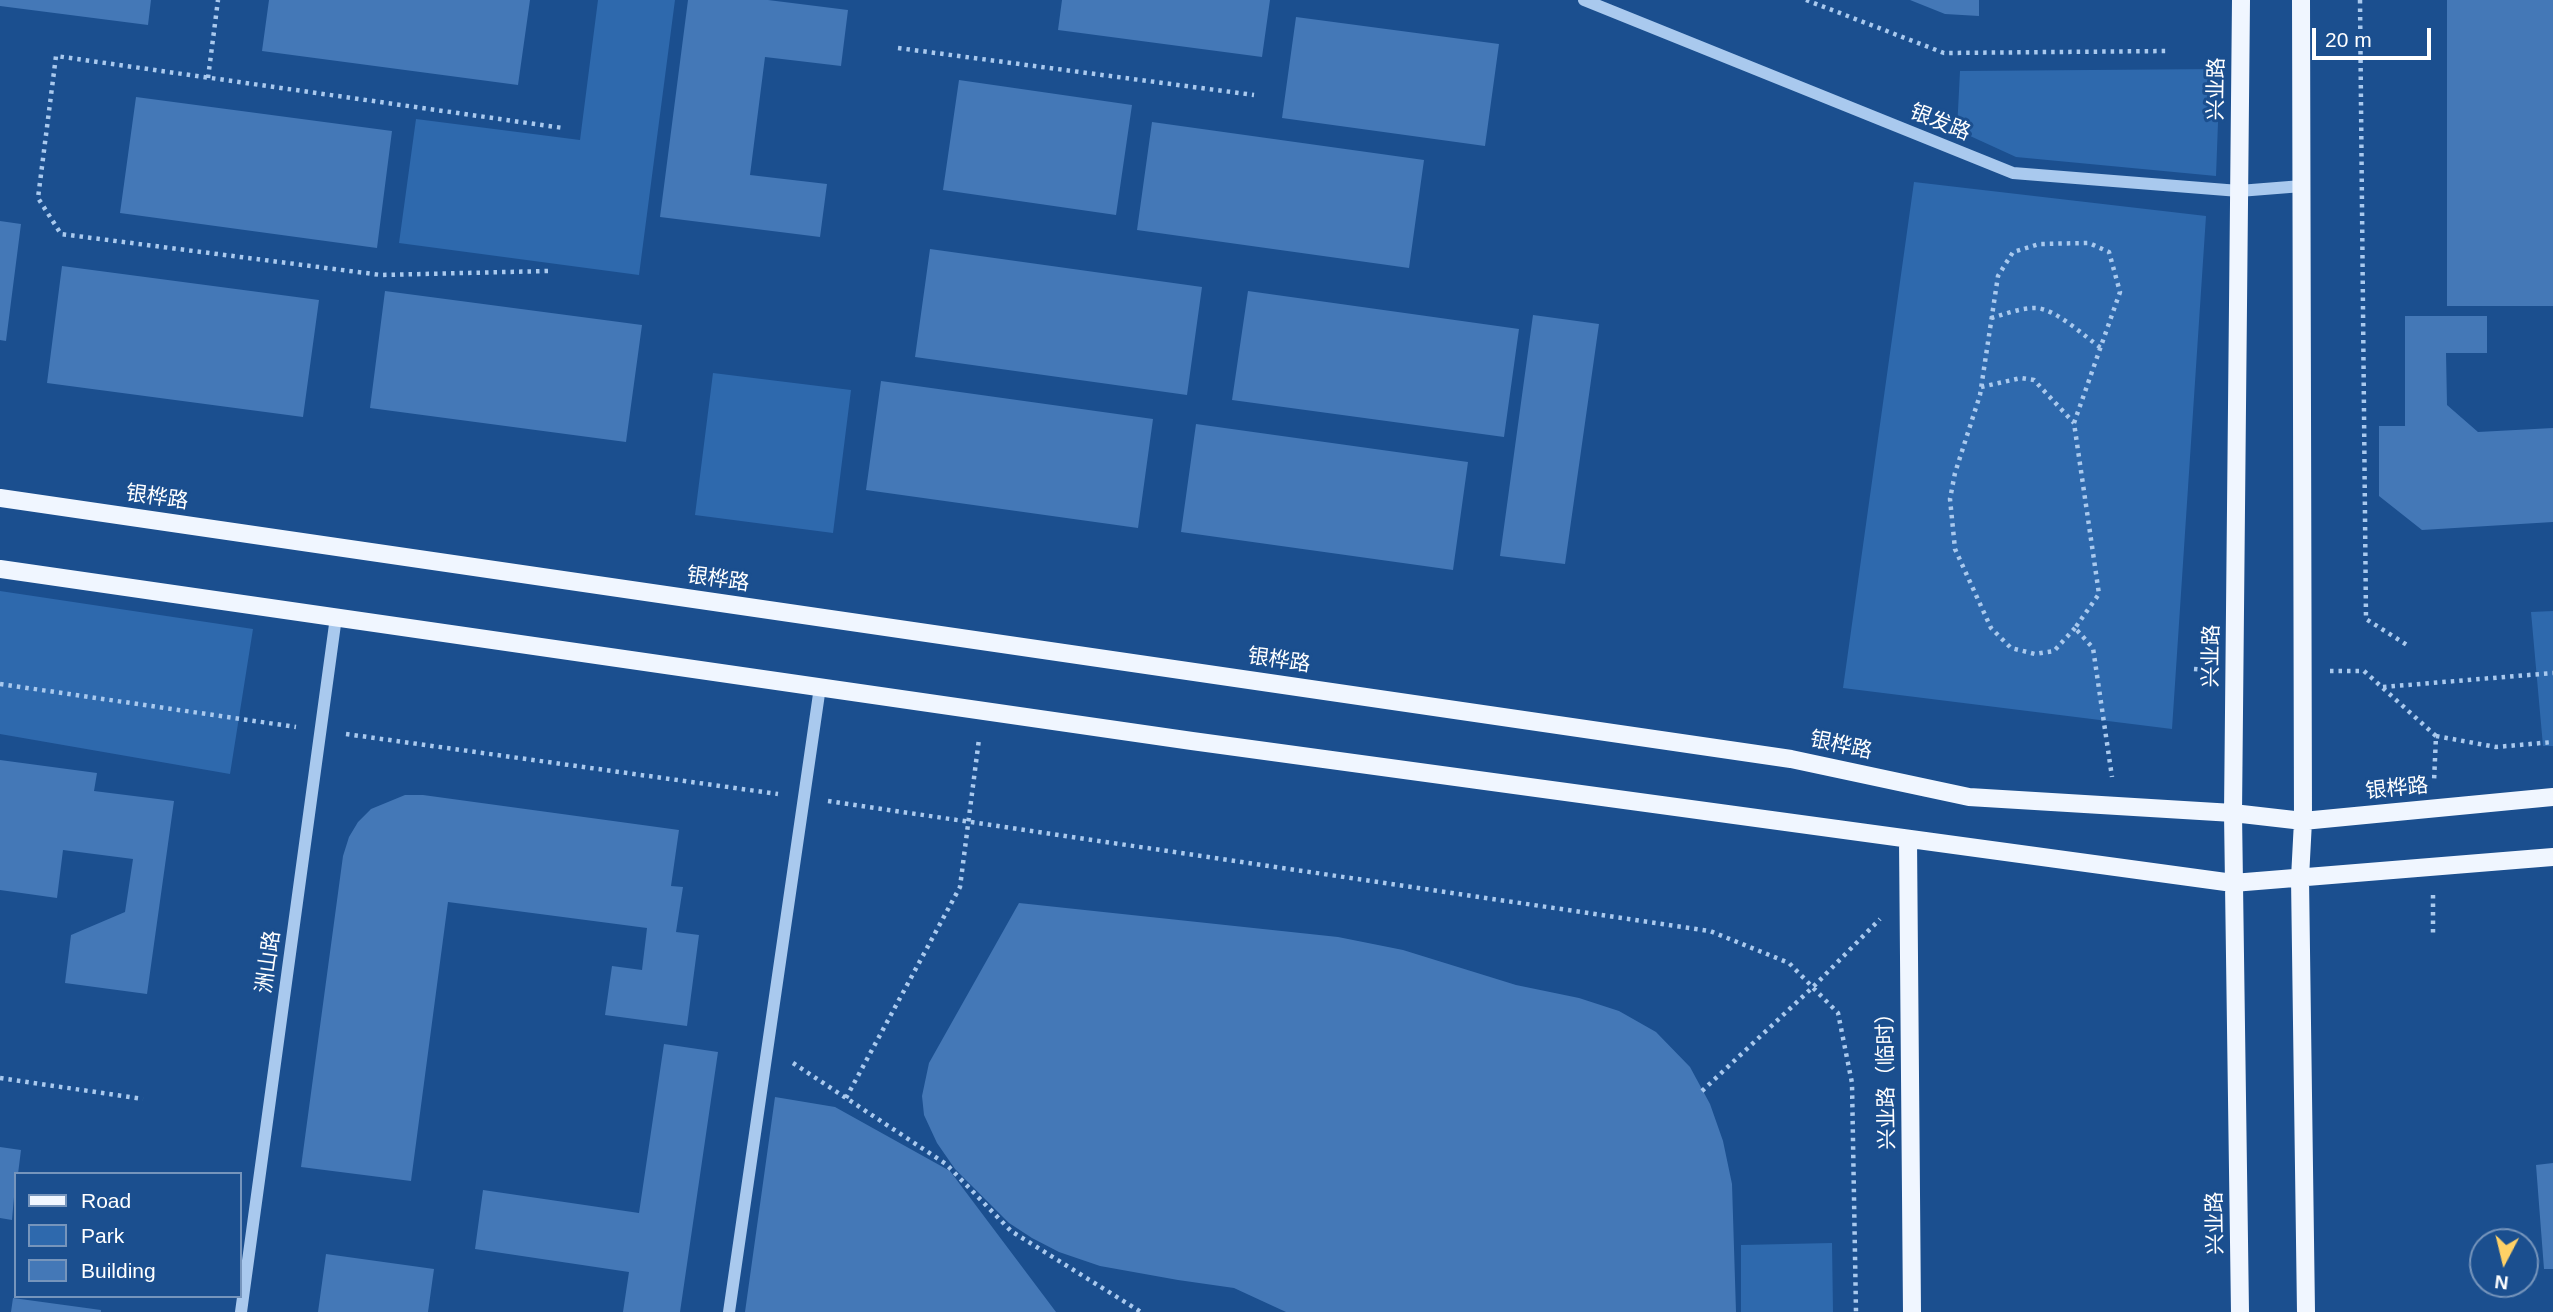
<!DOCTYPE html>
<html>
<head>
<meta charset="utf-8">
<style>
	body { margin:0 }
	#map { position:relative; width:2553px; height:1312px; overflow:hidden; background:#1b4f8f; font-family:Arial,sans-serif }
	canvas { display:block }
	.legend { position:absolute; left:14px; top:1172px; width:228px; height:126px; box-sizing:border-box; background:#1b4f8f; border:2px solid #7695bc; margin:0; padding:9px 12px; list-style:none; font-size:21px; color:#fff }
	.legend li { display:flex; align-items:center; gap:14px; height:35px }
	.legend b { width:35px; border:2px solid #7695bc }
	.north { position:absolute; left:2469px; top:1228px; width:70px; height:70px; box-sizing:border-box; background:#1b4f8f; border:2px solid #7695bc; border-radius:50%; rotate:187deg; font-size:19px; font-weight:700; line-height:28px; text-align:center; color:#fff }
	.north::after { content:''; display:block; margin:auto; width:24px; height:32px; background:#ffd166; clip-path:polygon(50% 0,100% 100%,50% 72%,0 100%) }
	.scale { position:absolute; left:2312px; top:28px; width:119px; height:32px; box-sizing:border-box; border:4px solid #fff; border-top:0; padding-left:9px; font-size:21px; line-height:24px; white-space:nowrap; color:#fff; -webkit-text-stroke:5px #1b4f8f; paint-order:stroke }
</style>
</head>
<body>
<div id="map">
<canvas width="2553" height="1312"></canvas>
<ul class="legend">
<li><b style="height:9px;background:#f0f6ff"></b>Road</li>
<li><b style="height:19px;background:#2e69ad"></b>Park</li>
<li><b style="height:19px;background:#4478b7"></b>Building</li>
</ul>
<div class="north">N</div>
<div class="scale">20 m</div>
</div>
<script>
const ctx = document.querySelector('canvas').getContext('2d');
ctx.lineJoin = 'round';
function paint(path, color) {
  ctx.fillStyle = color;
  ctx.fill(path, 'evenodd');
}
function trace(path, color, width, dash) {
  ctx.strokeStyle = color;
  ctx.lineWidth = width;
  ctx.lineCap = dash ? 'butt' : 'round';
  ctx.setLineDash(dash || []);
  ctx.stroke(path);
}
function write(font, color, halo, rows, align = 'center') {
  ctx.font = font + ' Arial,"Noto Sans SC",sans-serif';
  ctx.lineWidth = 6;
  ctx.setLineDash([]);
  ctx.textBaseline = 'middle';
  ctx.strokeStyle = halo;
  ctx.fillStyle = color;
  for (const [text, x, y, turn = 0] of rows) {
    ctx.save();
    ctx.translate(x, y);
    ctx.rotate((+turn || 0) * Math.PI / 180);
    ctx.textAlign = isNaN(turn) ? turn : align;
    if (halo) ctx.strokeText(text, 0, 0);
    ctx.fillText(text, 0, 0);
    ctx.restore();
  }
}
paint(new Path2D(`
	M598,0H675L639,275L399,243L416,119L580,140Z
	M2220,69L2216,176L2016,157L1957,130L1960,71Z
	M1914,182L2206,216L2172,729L1843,688Z
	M713,373L851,390L833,533L695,515Z
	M0,591L253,629L230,774L0,734Z
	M2553,611V746H2543L2531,612Z
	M1832,1243L1833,1312H1741V1245Z`), '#2e69ad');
paint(new Path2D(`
	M0,0H151L148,25L0,6Z
	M269,0H530L518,85L262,51Z
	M688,0H768L848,10L841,66L765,57L750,175L827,184L820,237L660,217Z
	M1062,0H1270L1262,57L1058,30Z
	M1910,0H1979V16L1945,14Z
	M2447,0H2553V306H2447Z
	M1296,17L1499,44L1485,146L1282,118Z
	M959,80L1132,105L1116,215L943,190Z
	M136,97L392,131L377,248L120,213Z
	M1152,122L1424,160L1409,268L1137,230Z
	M0,221L21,224L6,341L0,340Z
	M930,249L1202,287L1187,395L915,357Z
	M62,266L319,300L303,417L47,383Z
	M385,291L642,325L626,442L370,408Z
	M1248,291L1519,329L1504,437L1232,400Z
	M1533,315L1599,324L1565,564L1500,556Z
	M2405,316H2487V353H2446L2447,405L2478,432L2553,428V522L2422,530L2379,496V426H2405Z
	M881,381L1153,419L1138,528L866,490Z
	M1196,424L1468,462L1453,570L1181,532Z
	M0,760L97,773L94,791L174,801L147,994L65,983L71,935L125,912L133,859L63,850L57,898L0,890Z
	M405,795H423L679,830L671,886L683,887L676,932L699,935L687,1026L605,1015L612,966L642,970L647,928L448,902L411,1181L301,1167L343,856L349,837L358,822L371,809Z
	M1019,903L1338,937L1403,950L1516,985L1579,998L1619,1011L1656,1032L1690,1067L1710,1104L1723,1141L1732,1184L1736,1312H1286L1234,1288L1178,1280L1100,1266L1059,1252L1032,1238L1009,1223L955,1169L937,1143L924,1115L922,1096L929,1063Z
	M664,1044L718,1052L680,1312H623L629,1272L475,1249L483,1190L639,1213Z
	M775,1097L835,1107L950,1171L1056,1312H745Z
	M0,1147L21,1150L18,1174H16L12,1220L0,1218Z
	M2553,1163V1269H2544L2536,1165Z
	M326,1254L434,1269L428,1312H318Z
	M13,1298L101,1310V1312H11Z`), '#4478b7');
trace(new Path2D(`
	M1806,0L1944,53L2169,51
	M2360,0L2366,619L2407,645
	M898,48L1254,95
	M208,78L218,0
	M548,271L381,275L61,234L38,198L56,56L563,128
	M1991,318C2005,314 2020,308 2035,308C2055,308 2084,336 2101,348
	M1981,387L2021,378L2034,380L2074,423
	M2075,628L2054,651L2035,654L2011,648L1991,628L1955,549L1950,499L1955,473L1980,395L1998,276L2013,252L2039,244L2089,243L2109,252L2120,292L2074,423L2099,594L2075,628L2093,648L2112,777
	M2194,669L2206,670
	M2330,671H2364L2436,736L2434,782
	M0,684L296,727
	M2383,687L2553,673
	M346,734L778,794
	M2436,736L2496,747L2553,742
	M828,801L1710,931L1789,963L1838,1013L1852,1083L1856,1312
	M2433,895V933
	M793,1063L946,1164L1011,1231L1141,1312
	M0,1078L143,1099
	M1702,1091L1813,987L1880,919
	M846,1098L960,887L979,739`), '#a9c9ee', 4.5, [3.5, 5]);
trace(new Path2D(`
	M1584,0L2013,173L2239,191L2302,186
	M241,1312L336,617
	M729,1312L820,687`), '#a9c9ee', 12);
trace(new Path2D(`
	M2301,0L2303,821L2300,878L2306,1312
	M0,498L1791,759L1969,797L2233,813L2303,821L2553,797
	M0,569L1192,741L2233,883L2553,857
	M1908,839L1912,1312
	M2240,1312L2233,813L2241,0`), '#f0f6ff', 18);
write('21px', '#fff', '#1b4f8f', [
	["兴业路",2217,89,-89],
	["银发路",1940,123,22],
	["银桦路",157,498,8],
	["银桦路",718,580,8],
	["兴业路",2212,656,-89],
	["银桦路",1279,661,8],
	["银桦路",1841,746,12],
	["银桦路",2397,789,-6],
	["洲山路",269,962,-82],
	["兴业路（临时）",1887,1076,-91],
	["兴业路",2216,1223,-91]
]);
</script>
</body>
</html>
